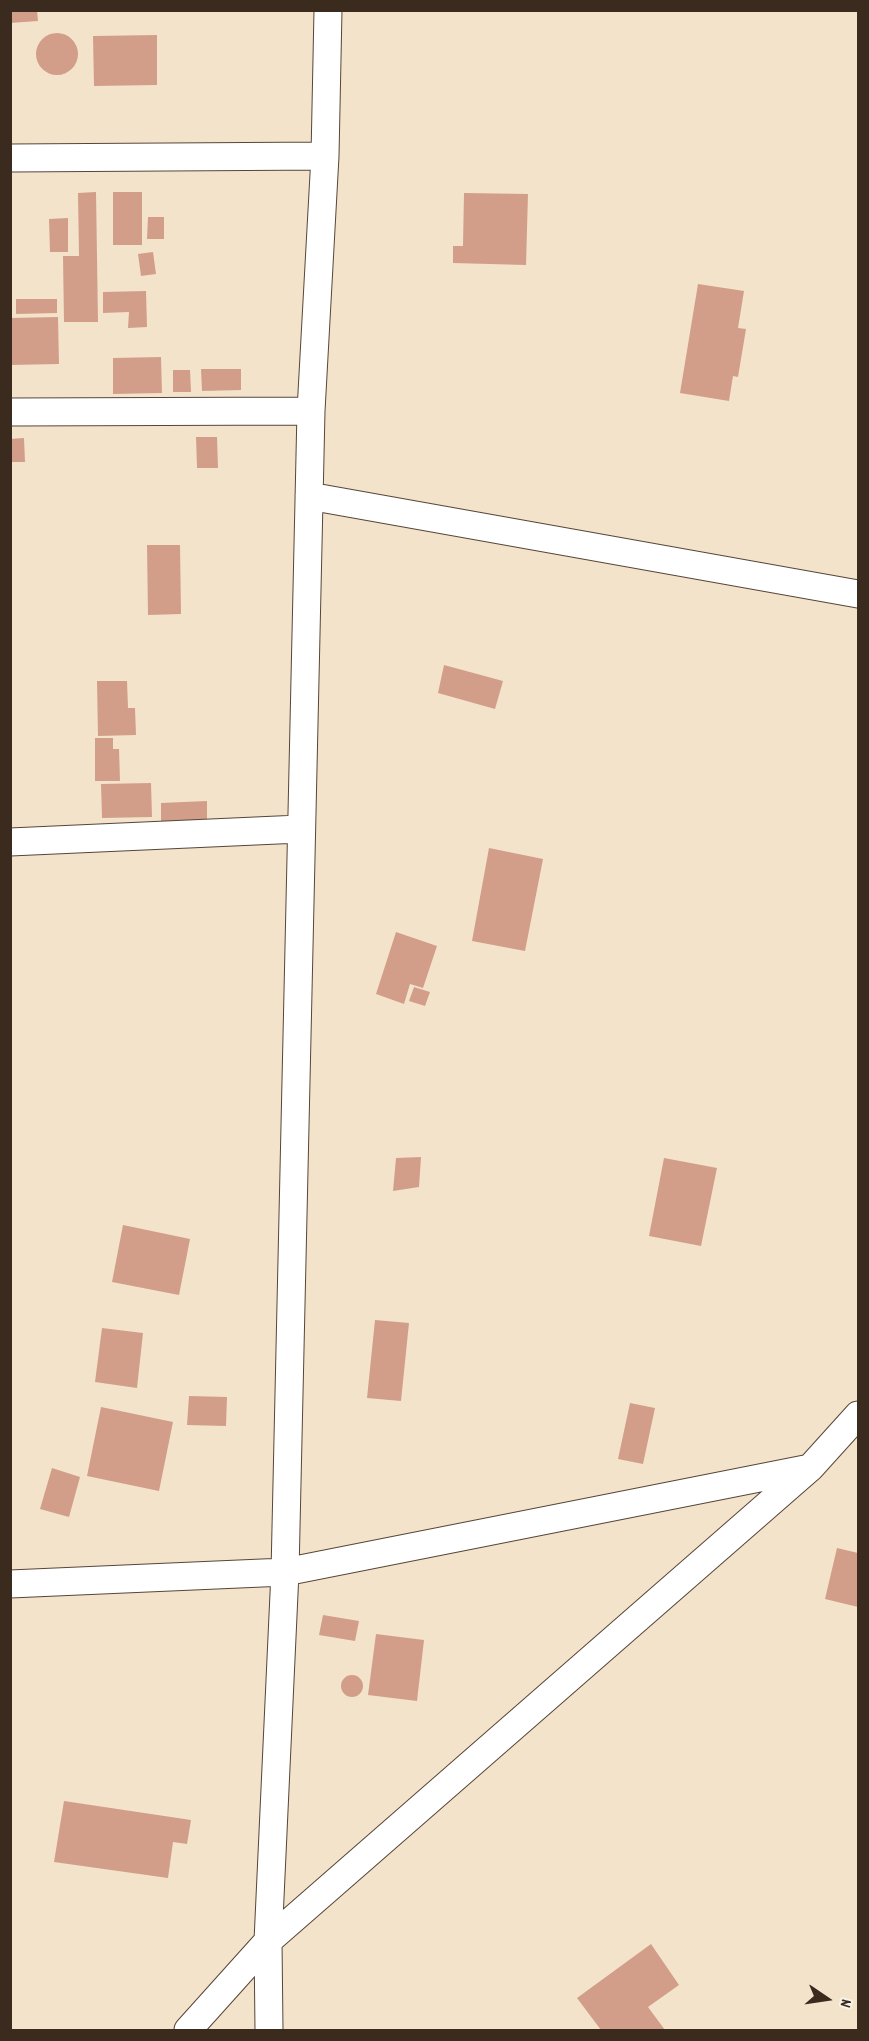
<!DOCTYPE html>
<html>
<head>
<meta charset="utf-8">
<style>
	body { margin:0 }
	#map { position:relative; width:869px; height:2041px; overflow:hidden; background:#f3e3cb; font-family:Dekko,sans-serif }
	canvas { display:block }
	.frame { position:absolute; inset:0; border:12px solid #3b2a1e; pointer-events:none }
	.north { position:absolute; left:797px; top:1969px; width:60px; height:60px; -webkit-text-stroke:4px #f7f3e8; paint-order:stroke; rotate:103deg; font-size:16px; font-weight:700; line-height:24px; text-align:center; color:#3b2a1e }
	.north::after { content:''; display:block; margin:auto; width:21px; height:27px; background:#3b2a1e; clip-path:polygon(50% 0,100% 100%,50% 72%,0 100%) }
</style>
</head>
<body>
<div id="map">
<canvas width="869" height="2041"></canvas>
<div class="frame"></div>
<div class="north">N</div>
</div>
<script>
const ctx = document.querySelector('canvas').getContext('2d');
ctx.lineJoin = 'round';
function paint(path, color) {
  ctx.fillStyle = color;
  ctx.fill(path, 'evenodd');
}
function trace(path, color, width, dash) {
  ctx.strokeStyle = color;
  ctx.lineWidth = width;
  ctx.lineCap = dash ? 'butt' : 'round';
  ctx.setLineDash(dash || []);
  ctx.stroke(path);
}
paint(new Path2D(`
	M10,10H37L38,21L10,23Z
	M36 54a21 21 0 1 1 42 0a21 21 0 1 1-42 0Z
	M157,35V85L94,86L93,36Z
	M96,192L98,322H64L63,256H79L78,193Z
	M113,192H142V245H113Z
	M464,193L528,194L526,265L453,263V246H463Z
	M148,217H164V239H147Z
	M68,218V252H50L49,219Z
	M153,252L156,274L141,276L138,254Z
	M698,284L744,291L738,328L746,329L738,377L733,376L729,401L680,393Z
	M146,291L147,327L128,328L129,312L103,313V292Z
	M16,299H57V313L16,314Z
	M58,317L59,364L10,365V318Z
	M161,357L162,393L113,394V358Z
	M201,369H241V390L202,391Z
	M173,370H190L191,392H173Z
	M196,437H217L218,468H197Z
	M24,438L25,462H10V439Z
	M147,545H180L181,614L148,615Z
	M444,665L503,681L495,709L438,693Z
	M97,681H127L128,708H135L136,735L98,736Z
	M95,738H113V749H119L120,781H95Z
	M151,783L152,817L102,818L101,784Z
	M207,801V827H161V803Z
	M489,848L543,859L525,951L472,941Z
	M396,932L437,946L423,988L410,984L404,1004L376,994Z
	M414,987L430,992L425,1006L409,1001Z
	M421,1157L419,1187L393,1191L396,1158Z
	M664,1158L717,1168L701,1246L649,1236Z
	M123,1225L190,1239L179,1295L112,1282Z
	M375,1320L409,1323L401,1401L367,1398Z
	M102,1328L143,1333L137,1388L95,1382Z
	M189,1396L227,1397L226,1426L187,1425Z
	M630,1403L655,1408L643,1464L618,1459Z
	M101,1407L173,1422L159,1491L87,1476Z
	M52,1468L80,1477L69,1517L40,1509Z
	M837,1548L858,1553V1607L825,1599Z
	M323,1615L359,1621L355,1641L319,1635Z
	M376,1634L424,1640L417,1701L368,1695Z
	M341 1686a11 11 0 1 1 22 0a11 11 0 1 1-22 0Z
	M64,1801L191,1820L187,1844L173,1842L168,1878L54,1862Z
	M651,1944L679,1985L648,2007L665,2030H601L577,1998Z`), '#d29e89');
const street = new Path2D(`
	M10,158L325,156
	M10,412L311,411
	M309,496L858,594
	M10,842L300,829
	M10,1584L285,1572L810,1468
	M188,2030L268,1941L811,1467L858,1415
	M269,2030L268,1941L285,1572L311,411L325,156L328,10`);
trace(street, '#574638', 29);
trace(street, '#fff', 27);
</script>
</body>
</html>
